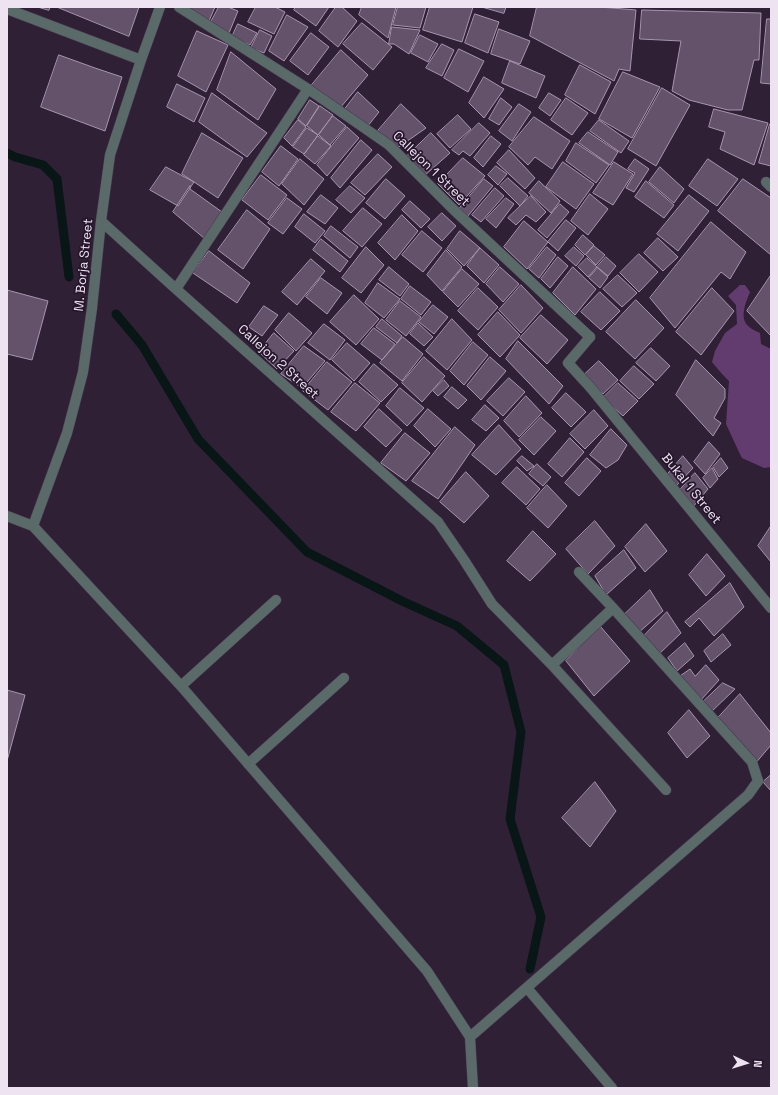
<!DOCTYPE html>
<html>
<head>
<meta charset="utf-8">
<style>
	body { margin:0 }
	#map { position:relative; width:778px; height:1095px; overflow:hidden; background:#302036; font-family:"Space Grotesk",sans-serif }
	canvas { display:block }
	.frame { position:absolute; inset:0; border:8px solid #ede3f1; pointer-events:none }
	.north { position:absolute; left:726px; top:1043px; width:40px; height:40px; -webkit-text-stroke:3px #26162c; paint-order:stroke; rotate:94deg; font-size:11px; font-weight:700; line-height:16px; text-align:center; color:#ede3f1 }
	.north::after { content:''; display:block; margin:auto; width:14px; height:18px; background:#ede3f1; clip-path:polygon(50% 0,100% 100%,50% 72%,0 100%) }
</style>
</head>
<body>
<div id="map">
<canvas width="778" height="1095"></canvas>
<div class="frame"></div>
<div class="north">N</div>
</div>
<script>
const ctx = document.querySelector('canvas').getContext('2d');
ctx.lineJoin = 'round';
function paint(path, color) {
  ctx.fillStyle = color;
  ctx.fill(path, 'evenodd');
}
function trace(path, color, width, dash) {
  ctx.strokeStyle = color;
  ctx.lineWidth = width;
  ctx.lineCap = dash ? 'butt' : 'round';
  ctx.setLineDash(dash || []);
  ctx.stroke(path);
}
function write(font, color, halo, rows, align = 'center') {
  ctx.font = font + ' "Space Grotesk",sans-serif';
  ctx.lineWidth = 3.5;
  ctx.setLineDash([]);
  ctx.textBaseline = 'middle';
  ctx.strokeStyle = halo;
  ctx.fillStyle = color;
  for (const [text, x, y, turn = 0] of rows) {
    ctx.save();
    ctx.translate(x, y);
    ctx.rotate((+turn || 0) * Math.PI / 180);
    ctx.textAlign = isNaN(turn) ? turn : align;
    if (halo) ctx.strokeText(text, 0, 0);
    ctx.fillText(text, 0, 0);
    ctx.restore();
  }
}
paint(new Path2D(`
	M740,285H745L750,292C746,302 739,317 748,326C751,329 756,331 760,333L761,344L771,349V467L764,468L742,458L739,452L726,424L729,381L722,374L712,362L715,351L725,333L737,324L736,305L728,296Z`), '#623c6f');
trace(new Path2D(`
	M7,153L15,157L43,165L57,179L69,277
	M116,314L142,345L198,439L307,552L402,601L457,626L504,665L521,732L510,819L541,917L530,969`), '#081616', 9);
const building = new Path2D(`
	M38,7H50L49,10Z
	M57,7H139L129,36Z
	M186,7H215L209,21Z
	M219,7H228L238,11L229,33L211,22Z
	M256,7H275L285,12L274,34L248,22Z
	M296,7H329L316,26L294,10Z
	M336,7H342L357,21L338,47L319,31Z
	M362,7H396L388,38L359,15Z
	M398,7H426L420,28L393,25Z
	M430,7H473L462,42L423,30Z
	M482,7H506L504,13Z
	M537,7H600L636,10L630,71L619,69L614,81L530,36Z
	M642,10L761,13L759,60H754L742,110H728L689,100L672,91L681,41L640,39Z
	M475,14L499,22L488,53L465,43Z
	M287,15L308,27L284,61L269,51Z
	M767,19H771V84L761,83Z
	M362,23L392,47L373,70L343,44Z
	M238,24L257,33L250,45L232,37Z
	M392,27L420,30L409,54L394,44H389Z
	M499,29L530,41L520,64L491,54Z
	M260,30L272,36L264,53L251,48Z
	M197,31L228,45L206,92L178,76Z
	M311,33L329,47L308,75L290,61Z
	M420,35L438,44L428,62L411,53Z
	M442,44L454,50L442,76L426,68Z
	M459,49L484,61L468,92L444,78Z
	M341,50L368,75L340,108L311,86Z
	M231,52L276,89L258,120L217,90Z
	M59,55L95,68L122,77L105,131L41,107Z
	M510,61L545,76L536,98L502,83Z
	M580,65L611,82L595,114L565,95Z
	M623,72L660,87L632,138L599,119Z
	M484,77L504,89L484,118L469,103Z
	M177,84L205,98L194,122L167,107Z
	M662,88L690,105L656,166L628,149Z
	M358,92L379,112L367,127L345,109Z
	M212,93L267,133L247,157L199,122Z
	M549,93L561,100L550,116L539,108Z
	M501,98L512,107L499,125L489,119Z
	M566,98L588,113L572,135L551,120Z
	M310,100L319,106L306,126L298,119Z
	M401,104L426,128L396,149L376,133Z
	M519,104L531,112L512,141L499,131Z
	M320,106L333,115L318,135L307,126Z
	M714,109L768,123L754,165L720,149L725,132L709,127Z
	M458,115L471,129L450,148L437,134Z
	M333,116L346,126L330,145L319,135Z
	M534,117L570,141L552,169L535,157L528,165L509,147Z
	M298,120L306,127L292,146L284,138Z
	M599,120L629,141L621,153L590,131Z
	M479,123L490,133L470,156L463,151L459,155L452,150Z
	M770,124H771V166L759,163Z
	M347,127L359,138L327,176L317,165Z
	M307,128L318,135L304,154L293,147Z
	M588,132L618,152L610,165L579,143Z
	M202,133L243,158L218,198L182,174Z
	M431,133L450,153L424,176L407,156Z
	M318,136L331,146L315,164L304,155Z
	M491,136L501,144L483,167L474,158Z
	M361,140L372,150L340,188L331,178Z
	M576,143L609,165L596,183L566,161Z
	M281,146L298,159L279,186L262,172Z
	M509,150L535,178L525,189L497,163Z
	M378,154L392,167L365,195L351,183Z
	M463,158L485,176L459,205L438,184Z
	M300,159L324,179L304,205L282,184Z
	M635,159L649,169L634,192L626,188L635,173L628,169Z
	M708,159L738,179L717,206L689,186Z
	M563,162L594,184L576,209L546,187Z
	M614,162L633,174L613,205L593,193Z
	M496,166L507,174L498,185L488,175Z
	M166,167L194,182L178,206L150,190Z
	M660,167L684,189L674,203L649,182Z
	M261,175L287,195L268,220L242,200Z
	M508,178L528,196L520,206L500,186Z
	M386,179L405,196L385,219L366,203Z
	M484,179L493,186L467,217L459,209Z
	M743,179L771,198V255L718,211Z
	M539,181L560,201L551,213L529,193Z
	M646,181L674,205L664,218L635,197Z
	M190,186V189L222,212L205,239L173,212Z
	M350,186L365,198L351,213L336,200Z
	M495,188L504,196L481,222L472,215Z
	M590,194L608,209L588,235L571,221Z
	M321,195L338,208L325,224L307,212Z
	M689,195L709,211L678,251L657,234Z
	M531,196L546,212L536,222L526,215L516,225L508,218Z
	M287,198L302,209L283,234L268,223Z
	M506,198L514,204L496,228L486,219Z
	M410,201L430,219L421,228L402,210Z
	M560,204L569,212L547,238L538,230Z
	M363,208L382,224L362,247L343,231Z
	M247,210L270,229L243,269L218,250Z
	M442,213L456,226L442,241L428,227Z
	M304,214L325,231L315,243L295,227Z
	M402,215L418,231L395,260L378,243Z
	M566,220L576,228L558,251L548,242Z
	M524,221L548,242L527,269L504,247Z
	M711,222L746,252L730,279L721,272L675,328L650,298Z
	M331,226L358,247L350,258L324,236Z
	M422,231L442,248L423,272L402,255Z
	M460,231L480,248L464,266L447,249Z
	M583,235L594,245L585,255L575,245Z
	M658,238L678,257L663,271L644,253Z
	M321,239L348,261L340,272L313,250Z
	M594,246L605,255L596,265L586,255Z
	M366,247L384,265L361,293L342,278Z
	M547,247L556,255L539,278L529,269Z
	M574,247L584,256L576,266L565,256Z
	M480,248L499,265L484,283L467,266Z
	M446,250L462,267L442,291L427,275Z
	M209,251L250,283L237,303L193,273Z
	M639,254L658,272L639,292L620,273Z
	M558,257L568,266L550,288L541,279Z
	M606,257L616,266L608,276L597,267Z
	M587,258L597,267L588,277L578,267Z
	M311,259L325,271L297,305L282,292Z
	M389,267L409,284L400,296L379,280Z
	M500,267L519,284L503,302L486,284Z
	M573,267L596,289L575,315L553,293Z
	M598,268L608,277L600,288L589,278Z
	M462,269L479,284L458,307L443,292Z
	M618,275L637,293L622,307L603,289Z
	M771,275V336L747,311Z
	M321,278L342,293L327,314L306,297Z
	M378,283L400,299L384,318L365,303Z
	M521,285L543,308L521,333L499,310Z
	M410,286L431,302L421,315L401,299Z
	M478,288L498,307L478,330L458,311Z
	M712,288L734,311L701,355L676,332Z
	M7,290L48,301L32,360L7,354Z
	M600,292L620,311L601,330L581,312Z
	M354,295L379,319L356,345L330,322Z
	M636,300L664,328L635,359L606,332Z
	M400,301L421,317L406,336L386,320Z
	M433,305L448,317L434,334L419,322Z
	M264,306L278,315L262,336L249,327Z
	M498,312L520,335L500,357L478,335Z
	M289,313L312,333L296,351L275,330Z
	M541,315L568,340L547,364L520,338Z
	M382,319L402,336L397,343L376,327Z
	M452,319L472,340L447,370L426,351Z
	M418,323L433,337L424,346L410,334Z
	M324,324L345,340L330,360L308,343Z
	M374,328L395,344L382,360L361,344Z
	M274,333L294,351L277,369L259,352Z
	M403,337L423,354L402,381L380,363Z
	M518,341L563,386L549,404L506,359Z
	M473,342L488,355L464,385L450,371Z
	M347,343L370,363L354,381L332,360Z
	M304,346L325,361L302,388L281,374Z
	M651,348L670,366L656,381L636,363Z
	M424,357L445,376L422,402L402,383Z
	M490,357L506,371L481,400L467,386Z
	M696,360L725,389V398L714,418L721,423L713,436L676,395Z
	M599,361L618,380L603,394L584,375Z
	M327,362L352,382L328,410L303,391Z
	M374,364L398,385L381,402L359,382Z
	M634,366L654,384L639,399L620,381Z
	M509,378L525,392L503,416L487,401Z
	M444,380L449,386L438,396L433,391Z
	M355,383L380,403L356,431L331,412Z
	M618,383L638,401L623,416L603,398Z
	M452,387L467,400L458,409L444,397Z
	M400,388L424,408L407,426L386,406Z
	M566,393L586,412L571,427L552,408Z
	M526,396L542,413L519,437L504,421Z
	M485,405L499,418L486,431L472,420Z
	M379,409L402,430L386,447L364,427Z
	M428,409L451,429L435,447L414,426Z
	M594,410L608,426L585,449L570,434Z
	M541,417L556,431L534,455L519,440Z
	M499,425L521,449L496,475L472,455Z
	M455,427L475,445L438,499L412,481Z
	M611,429L627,445L618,460L606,468L590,455Z
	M405,433L430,453L406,481L381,463Z
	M570,438L584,452L562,477L548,464Z
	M709,442L720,454L705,474L694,462Z
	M522,456L534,466L527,471L517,461Z
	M683,456L693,468L676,486L667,475Z
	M587,458L601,471L579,496L565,483Z
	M721,458L728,468L719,477L713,467Z
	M537,464L551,477L543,486L529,474Z
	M517,467L540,489L526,505L502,483Z
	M712,468L718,479L710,488L703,478Z
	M466,472L489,496L464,523L440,502Z
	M695,473L708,489L692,508L679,491Z
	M547,485L567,506L548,528L527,508Z
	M595,521L615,546L588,574L566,549Z
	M646,524L667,551L645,572L625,547Z
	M771,526V562L758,546Z
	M533,531L556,554L530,581L507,561Z
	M624,550L636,568L606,595L595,576Z
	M707,554L725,576L706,596L689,575Z
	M730,583L744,607L714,636L699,618L690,627L685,622Z
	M650,590L663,611L637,634L624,615Z
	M667,612L681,633L658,655L644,636Z
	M600,626L630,661L594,696L566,661Z
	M723,634L731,645L711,662L704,651Z
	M685,643L694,656L677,671L668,658Z
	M706,665L719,680L700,701L680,676L690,669L695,676Z
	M723,683L735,689L709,714L702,703Z
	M7,690L25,695L7,761Z
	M740,694L771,733V745L754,765L717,719Z
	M689,710L710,736L687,758L668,733Z
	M771,775V791L763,782Z
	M595,782L616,811L590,847L562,818Z`);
paint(building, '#64516a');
trace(building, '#a894af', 1);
const service = new Path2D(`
	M766,182L771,187
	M438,522L464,560L492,604L552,665L666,790
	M579,572L613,608L752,762L758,781
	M552,665L613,608`);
const pedestrian = new Path2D(`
	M590,337L568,363L590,387L771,608`);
const minor = new Path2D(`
	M179,7L308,89L389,145L455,211L590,337
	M7,9L141,60
	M101,221L176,289L438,522
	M176,289L308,89
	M7,516L33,526L181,686L427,971L470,1037L473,1088
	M33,526L67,433L83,372L92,308L101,221L110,155L141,60L160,7
	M181,686L276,600
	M248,764L344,678
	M527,988L612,1088
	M470,1037L748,795L758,781`);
trace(service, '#4a3b50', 11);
trace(pedestrian, '#4a3b50', 11);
trace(minor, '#4a3b50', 11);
trace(service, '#596a69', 10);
trace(pedestrian, '#596a69', 10);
trace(minor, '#596a69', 10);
write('13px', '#ede3f1', '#26162c', [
	["Callejon 1 Street",431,169,44],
	["M. Borja Street",84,265,-84],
	["Callejon 2 Street",278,362,42],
	["Bukal 1 Street",691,489,51]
]);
</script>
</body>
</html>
